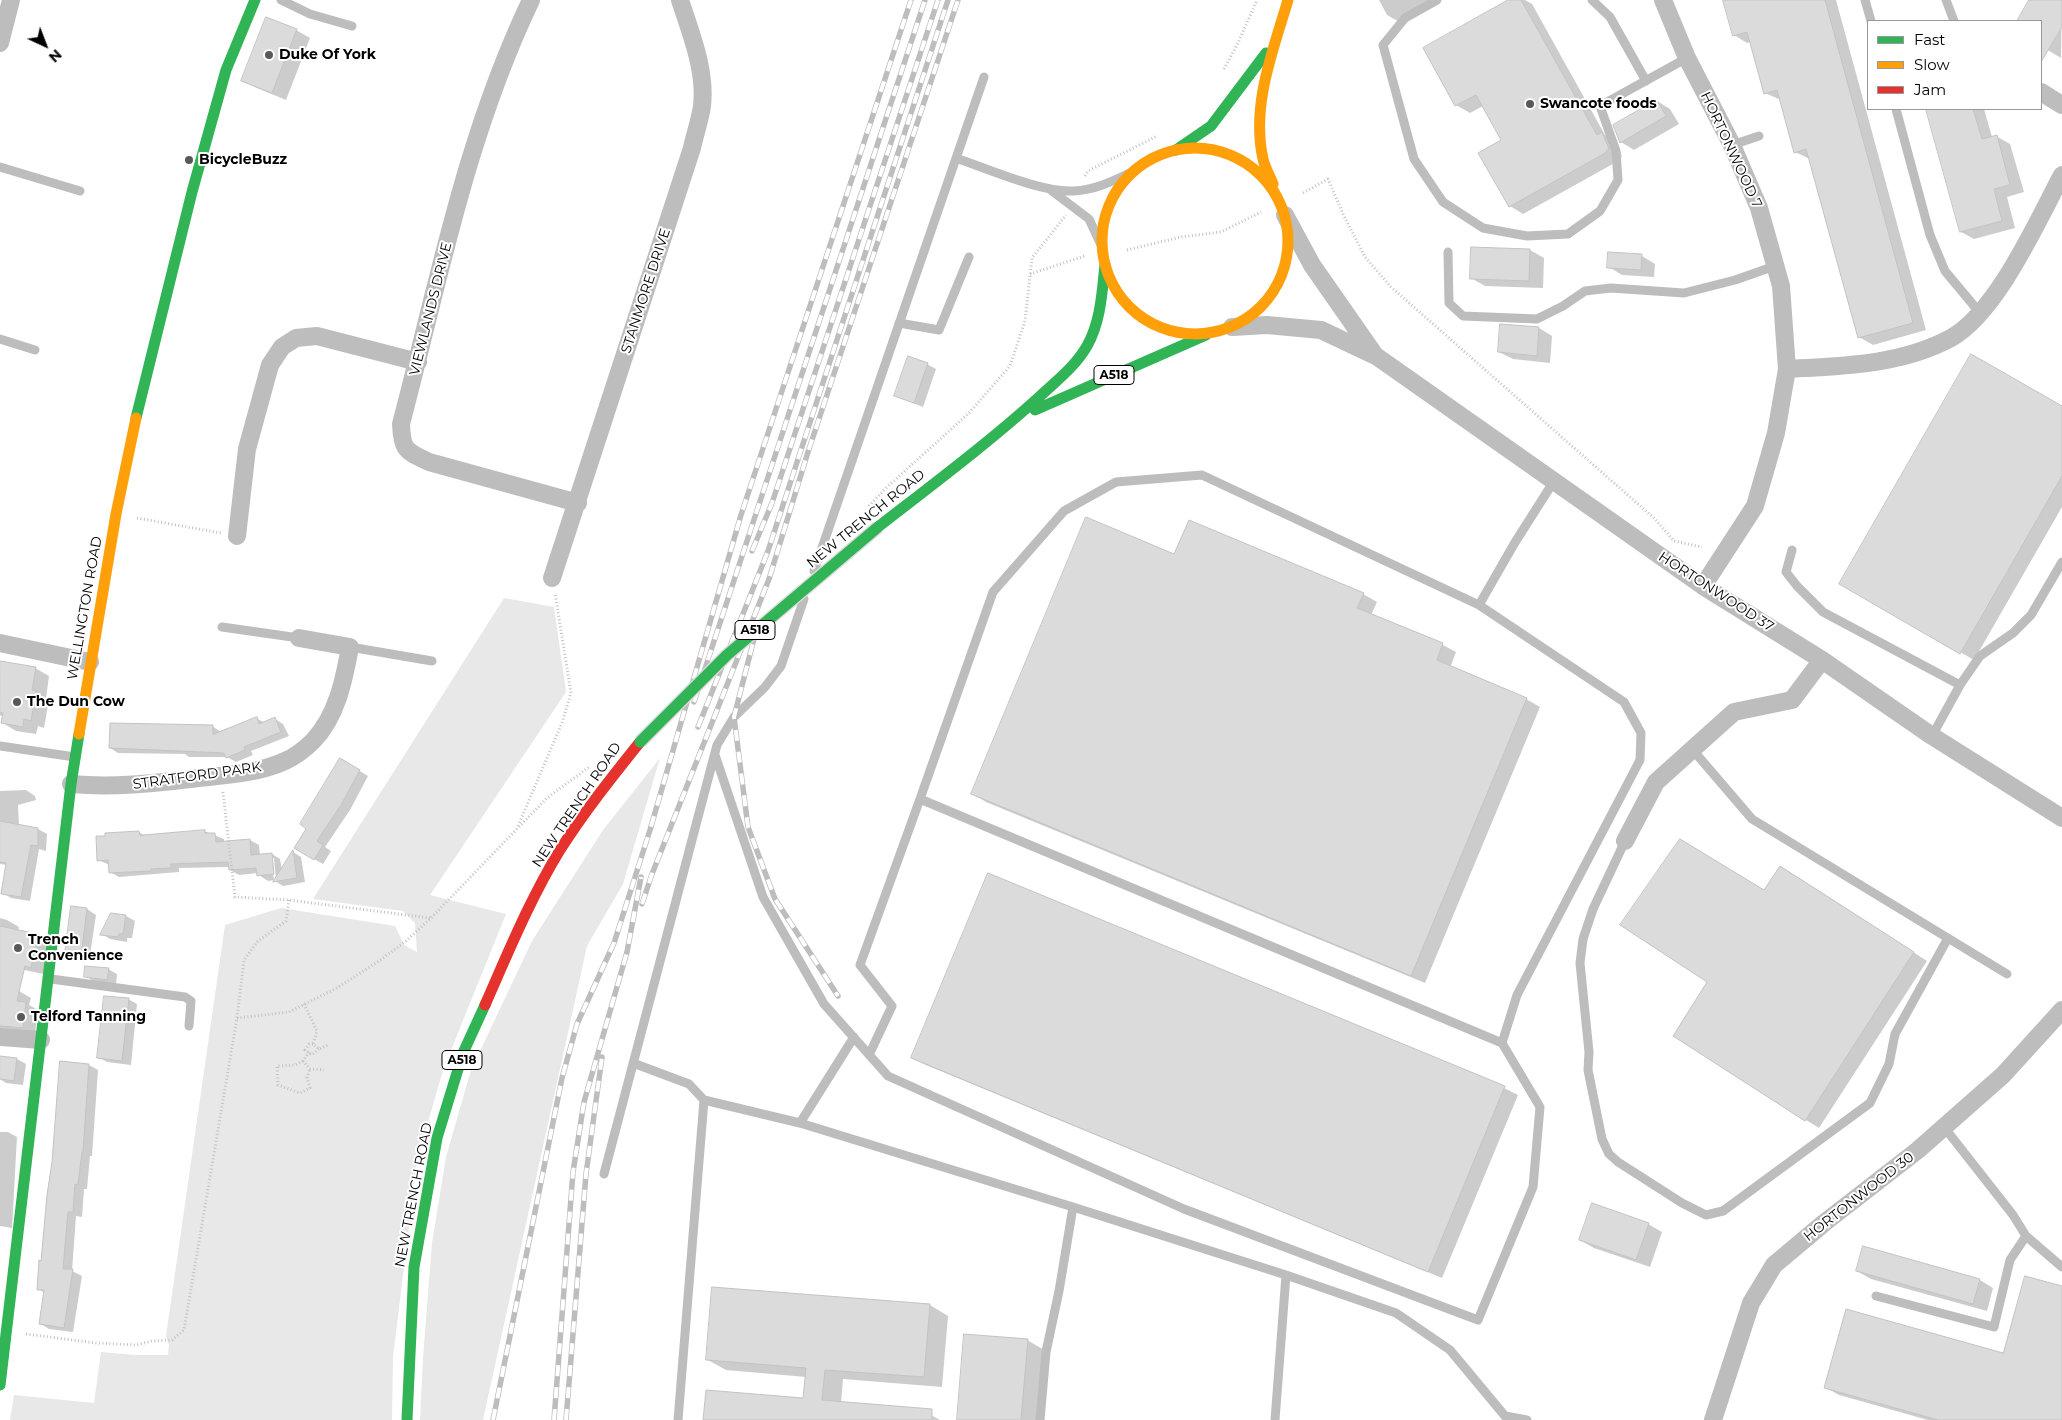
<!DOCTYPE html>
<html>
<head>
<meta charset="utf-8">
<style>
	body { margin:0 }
	#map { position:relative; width:2062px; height:1420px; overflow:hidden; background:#fff; font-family:Montserrat,sans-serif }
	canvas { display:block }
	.legend { position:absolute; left:1867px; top:20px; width:175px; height:90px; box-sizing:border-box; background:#fff; border:1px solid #999; margin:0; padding:6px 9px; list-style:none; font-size:15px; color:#000 }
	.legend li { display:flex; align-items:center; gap:10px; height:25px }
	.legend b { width:25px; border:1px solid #999 }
	.north { position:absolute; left:20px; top:20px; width:50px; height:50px; -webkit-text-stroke:4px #fff; paint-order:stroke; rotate:137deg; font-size:14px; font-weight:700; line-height:20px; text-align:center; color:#000 }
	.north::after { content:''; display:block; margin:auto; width:18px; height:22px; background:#000; clip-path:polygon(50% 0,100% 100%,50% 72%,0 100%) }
</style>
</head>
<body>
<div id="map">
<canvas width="2062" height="1420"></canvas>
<ul class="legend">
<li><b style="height:6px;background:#30b455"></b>Fast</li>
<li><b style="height:6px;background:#ff9f0a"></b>Slow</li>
<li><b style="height:6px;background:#e5322d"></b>Jam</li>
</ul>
<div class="north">N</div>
</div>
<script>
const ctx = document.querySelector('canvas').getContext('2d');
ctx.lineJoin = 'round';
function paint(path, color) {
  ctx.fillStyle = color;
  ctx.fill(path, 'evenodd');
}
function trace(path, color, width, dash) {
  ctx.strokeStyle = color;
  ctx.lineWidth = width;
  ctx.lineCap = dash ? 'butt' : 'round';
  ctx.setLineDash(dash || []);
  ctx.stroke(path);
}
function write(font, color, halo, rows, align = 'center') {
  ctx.font = font + ' Montserrat,sans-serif';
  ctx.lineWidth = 4;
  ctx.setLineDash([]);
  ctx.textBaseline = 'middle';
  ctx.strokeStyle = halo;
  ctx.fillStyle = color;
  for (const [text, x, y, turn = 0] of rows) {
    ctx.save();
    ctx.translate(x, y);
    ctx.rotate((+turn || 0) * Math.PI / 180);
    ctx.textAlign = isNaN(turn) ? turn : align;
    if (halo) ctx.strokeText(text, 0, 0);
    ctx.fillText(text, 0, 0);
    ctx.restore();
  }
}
paint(new Path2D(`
	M504,598L554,607L566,692L430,895L506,914L443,1070L417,1161L393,1357L392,1420H10L14,1395L94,1403L101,1352L136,1355H168L169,1345L166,1336L225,925L281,908L395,926L404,945L417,952L415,923L403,911L313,899Z
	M660,758L623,884L587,946L483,1420H420L423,1358L432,1243L446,1157L471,1070L532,941L603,830Z`), '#e8e8e8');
paint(new Path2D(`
	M1379,0H1440L1401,23L1387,15Z
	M1511,0H1525L1532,4L1605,135L1616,141L1622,157L1619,159L1620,160L1523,214L1510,206L1503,141L1483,106L1470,113L1456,105Z
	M1724,0H1836L1926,330L1873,345L1859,337L1810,159L1795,152L1781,100L1765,93L1751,42L1747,43L1734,35Z
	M2030,0H2062L2061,58L2041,46V21H2018Z
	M296,30L310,38L286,100L257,88L243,81Z
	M1657,101L1670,109L1679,124L1634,150L1621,142Z
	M1927,109H1984L1992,137L1996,136L2010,144L2024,192L2007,197L2015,228L1974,239L1961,232Z
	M1530,250L1544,258L1543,288L1485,286L1471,278Z
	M1642,256L1655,264L1654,277L1622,275L1609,267Z
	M1539,328L1552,336L1550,363L1513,359L1499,352Z
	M927,364L936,369L923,407L895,396Z
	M2062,407V507L1974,660L1840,584Z
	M1175,555L1363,594L1377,602L1371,615L1443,645L1456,652L1450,668L1526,699L1540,707L1425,983L986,802L973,794Z
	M0,662L35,668L49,676L46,698L49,700L44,728L38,726L36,734L16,731L3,723V717L0,715Z
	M256,718L265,723L275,719L283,724L289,736L251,751L253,755L236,762L227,757H189L185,754L118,753L110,748L212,726L221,732Z
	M341,760L368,776L350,810L325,847L331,851L323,864L314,859L308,828Z
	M26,790L35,796L36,800L18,805L19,826L38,829L47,834L46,851L39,849L30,901L11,898L3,893L7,865L0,864V791Z
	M204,831L224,839V843L250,840L259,845L260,855L272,854L280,859L282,870L293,852L301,857L305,882L283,886L275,881L276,880L274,858H271L274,880L268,881L259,875L258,873L239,875L230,870L229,867L179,868V872L119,877L110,872V865L98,860L139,832L145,836Z
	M1794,875L1927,961L1819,1128L1806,1120L1765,892Z
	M87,909L96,915L89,961L76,958L67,952Z
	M112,914L126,916L135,921L132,938H127V942L110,939L102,934Z
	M0,918L7,920L19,927L18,931L38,935L50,942L44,974L0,965Z
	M108,969L117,974L116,984L94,982L86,976Z
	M0,988L19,991L31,998L29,1005L38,1010L35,1034L0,1028Z
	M128,999L137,1004L131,1065L107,1062L98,1057Z
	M0,1057L17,1059L26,1064L23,1085L6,1083L0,1079Z
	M912,1058L1504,1088L1518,1095L1442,1278L926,1065Z
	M89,1065L98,1070L92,1156H90L87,1189H84L82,1217L76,1216L72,1271L82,1276L73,1332L49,1329L41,1324L45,1293L38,1289L43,1262Z
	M0,1132H8L17,1137L12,1228L0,1226Z
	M1648,1224L1662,1232L1650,1267L1594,1248L1580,1240Z
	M1864,1248L1980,1280L1993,1288L1987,1311L1871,1279L1857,1271Z
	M2062,1288V1420H1928L1839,1395L1825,1387L2004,1355Z
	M930,1305L948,1316L942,1387L843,1379L841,1403L922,1410L940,1420H704L804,1399L806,1377L726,1370L708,1360Z
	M1027,1340L1046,1351L1040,1420H959Z`), '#0003');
const building = new Path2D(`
	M1508,0H1521L1597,135L1602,132L1609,149L1606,151L1607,152L1509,207L1478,153L1501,140L1476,95L1455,106L1423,48Z
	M1723,0H1825L1913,323L1858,338L1806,149L1794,153L1777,90L1764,94L1747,32L1733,36Z
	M2029,0H2062V27L2041,62V21H2017Z
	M266,17L297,29L272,93L241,81Z
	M1657,100L1666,116L1620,143L1613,125Z
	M1926,109H1973L1982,139L1997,135L2010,185L1994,189L2002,221L1960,232Z
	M1471,247L1530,249L1529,281L1470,279Z
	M1608,252L1642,254L1641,270L1607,268Z
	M1500,324L1539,327L1537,356L1498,352Z
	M1971,354L2062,406V476L1960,654L1839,584Z
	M908,356L928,363L914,403L894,396Z
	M1086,517L1174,554L1189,520L1364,593L1357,608L1443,643L1437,660L1527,698L1411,976L971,794Z
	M0,661L36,667L32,690L36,691L31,721L24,719L23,727L1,723L3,713L0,712Z
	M257,717L259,724L275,717L281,732L244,747L245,750L226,758L224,753L109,748L110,723L213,725V734Z
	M340,758L360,770L341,805L317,841L323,845L314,860L294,848L306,829L300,824Z
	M0,821L38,828V846L31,845L21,897L1,894L6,863L0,862Z
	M205,830V833H215L216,842L250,839L251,855L272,853L274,874L257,876L256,868L229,870L228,862L171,864V868L151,869V871L109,873L108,860L97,861L96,836H105V833L139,831L140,835Z
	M1680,839L1764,890L1780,866L1914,952L1805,1121L1673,1036L1707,982L1620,925Z
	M293,850L297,878L273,882Z
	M988,873L1505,1086L1428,1272L911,1058Z
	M71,906L87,908L81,957L65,953Z
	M111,913L126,915L123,934H119L118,937L100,935Z
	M0,926L38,934L31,968L25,966L17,1001L26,1002L23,1028L0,1026Z
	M85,966L109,968L107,980L84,977Z
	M104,996L129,998L122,1061L97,1058Z
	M0,1056L17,1058L14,1081L0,1079Z
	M60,1061L89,1064L83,1152H82L78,1185L75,1184L73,1212H68L63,1269H73L64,1328L39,1324L44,1290H37L39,1260L41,1261L47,1195L52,1162Z
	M1592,1203L1649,1223L1636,1260L1579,1240Z
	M1863,1246L1980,1279L1973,1304L1856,1271Z
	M2025,1276L2062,1286V1420H1938L1824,1388L1846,1309L2003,1353Z
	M712,1287L930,1304L924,1377L825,1370L822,1400L932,1409V1420H703L706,1390L803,1398L806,1368L706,1360Z
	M964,1334L1028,1339L1021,1420H957Z`);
paint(building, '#dbdbdb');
trace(building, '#c3c3c3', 1);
trace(new Path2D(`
	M1224,69L1238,43L1257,0
	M1085,176L1088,171L1157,136
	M1303,193L1328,179L1344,216L1365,257L1391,287L1655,519L1674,541L1702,547
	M1127,250L1181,237L1221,232L1261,212
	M1030,274L1085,256
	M886,488L969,413L1010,366L1025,321L1032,258L1066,215
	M137,518L221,533
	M223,792L235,897L289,900L430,918
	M518,826L562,723L571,693L555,593
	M304,1004L317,1031L313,1044L319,1049L328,1045
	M237,1018L289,1012L337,988L379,961L406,941L430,919L547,798L589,767
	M313,1044H309L305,1050L312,1055L319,1049
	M309,1052L303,1061L310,1069L324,1070
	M303,1061L295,1065L277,1066L278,1085L300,1093L310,1088L307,1078L310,1069
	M26,1334L96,1343L136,1345L152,1341L172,1340L184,1330L237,1018L244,960L258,941L286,921L289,900`), '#c2c2c2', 3, [1, 2.5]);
trace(new Path2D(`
	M281,0L310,14L352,26
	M1437,0L1405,18L1383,45L1414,159L1443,202L1483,228L1527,236L1568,234L1600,211L1618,180L1616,151L1600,106L1687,58
	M1592,0L1610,17L1646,81
	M1865,0L1871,21
	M1946,0L1954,21
	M1896,109L1930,235L1945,271L1980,313
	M1732,145L1759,136
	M956,158C988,169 1042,193 1074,191C1095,190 1113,181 1132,172
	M0,167L80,191
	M1052,191L1089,219L1102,247
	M1448,252L1449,303L1463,316L1537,319L1563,306L1585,291L1611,288L1684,293L1735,280L1775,266
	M899,323L939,330L969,257
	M0,339L35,350
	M1792,550L1786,572L1797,586L1823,612L1960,685
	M814,571L984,77
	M1479,605L1624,702L1641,733L1640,760L1517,995L1502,1043L920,799L993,592L1064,511L1116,482L1202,475L1479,605L1514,544L1554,481
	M222,627L299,638
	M350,647L432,661
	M1932,736L1960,685L1980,656L2013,633L2031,615L2062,562
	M0,746L75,757
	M1692,749L1752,819L2007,974
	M715,755L763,897L824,1004L888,1076L1184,1209L1478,1320L1533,1187L1540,1107L1502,1043
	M1625,841L1593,909L1583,939L1580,963L1589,1052L1588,1070L1602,1139L1609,1154L1618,1162L1682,1203L1706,1215L1723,1211L1870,1103L1889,1064L1895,1034L1948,938
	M51,979L185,997L191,1001L189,1026
	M869,1055L892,1006L860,965L920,799
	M633,1063L689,1084L704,1100L800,1123L1073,1207L1286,1275L1396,1313L1450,1350L1505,1416L1527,1420
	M800,1123L854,1037
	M1944,1127L2013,1215L2026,1236L2062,1267
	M604,1174L717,745L734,717L765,687L781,666L804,599
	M1876,1296L1994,1327L2010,1260L2026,1236
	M678,1420L704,1100
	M1040,1420L1046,1352L1059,1291L1073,1207
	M1275,1420L1286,1275`), '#bdbdbd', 9);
trace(new Path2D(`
	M531,0C466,136 439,280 401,424C402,451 406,451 429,462L578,503
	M1663,0L1687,58L1732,145L1759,208L1781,286L1787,369L1776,433L1755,506L1703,586
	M0,43L11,0
	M2041,92L2062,105
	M1285,215L1312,265L1374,354
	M1232,327L1267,325L1321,330L1376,356L1703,586L1822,660L1932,736L2062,818
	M1787,369C1842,366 1901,365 1951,338C1997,312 2037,222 2062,175
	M237,536L247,449L270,365L282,347L296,338L317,336L418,362
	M552,578L692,148C695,134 700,120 702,106C706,70 691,34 680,0
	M0,643L90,662
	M71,784C115,788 155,783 199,778C227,775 259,773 285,761C294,757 306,748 313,741C337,716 344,680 350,647L299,638
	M1625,841L1656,782L1734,712L1792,700L1822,660
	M0,1037L41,1040
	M1713,1420L1751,1303L1774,1265L1824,1223L1918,1150L2003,1075L2062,1010`), '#bdbdbd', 18);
trace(new Path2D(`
	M1176,150L1211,126L1266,53
	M1035,410L1206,335
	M136,418L192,192L226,70L255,0
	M878,527C932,485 987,444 1038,398C1055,382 1075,367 1087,346C1101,321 1102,292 1105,265
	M0,1385L71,784L79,734
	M407,1420L414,1267L437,1138L463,1053L485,1005`), '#30b455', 11);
trace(new Path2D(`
	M1102 241a93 93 0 1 1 186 0a93 93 0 1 1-186 0Z
	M1273,184C1270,176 1265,168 1263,159C1251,105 1273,51 1288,0
	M79,734L116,514L136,418`), '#ff9f0a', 11);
trace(new Path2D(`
	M485,1005C508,953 530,899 560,850C584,812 612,777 640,742`), '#e5322d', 11);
const rail = new Path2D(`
	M752,551L772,503L938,0
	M758,623L734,717L748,827L775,899L838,996
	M694,702L925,0
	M698,727L768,551L948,0
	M642,904L652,874L769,579L808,452L958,0
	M493,1420L562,1078L577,1024L614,943L650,830L741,515L911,0
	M554,1420L573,1172L584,1102L627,952L641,877
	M566,1420L586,1174L602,1057`);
trace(rail, '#bdbdbd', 5.5);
trace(rail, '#fff', 4, [11]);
const fastBridge = new Path2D(`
	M640,742L727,655L878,527`);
trace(fastBridge, '#dbdbdb', 14, []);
trace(new Path2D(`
	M869,506L886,488`), '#c2c2c2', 3, [1, 2.5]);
trace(fastBridge, '#30b455', 11);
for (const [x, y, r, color] of [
	[269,55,5,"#595959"],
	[1530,104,5,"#595959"],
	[189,160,5,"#595959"],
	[17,702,5,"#595959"],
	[18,948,5,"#595959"],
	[21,1017,5,"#595959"]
]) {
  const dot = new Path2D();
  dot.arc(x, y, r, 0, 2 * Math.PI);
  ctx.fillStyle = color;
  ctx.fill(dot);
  trace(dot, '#fff', 2);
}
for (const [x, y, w] of [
	[1114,375,40],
	[755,630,40],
	[462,1060,40]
]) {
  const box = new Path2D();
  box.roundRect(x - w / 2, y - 9.5, w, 19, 4);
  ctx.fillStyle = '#fff';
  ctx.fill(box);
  trace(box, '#000', 1);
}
write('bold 12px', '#000', null, [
	["A518",1114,375],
	["A518",755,630],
	["A518",462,1060]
]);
write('bold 14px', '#000', '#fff', [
	["Duke Of York",279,55],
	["Swancote foods",1540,104],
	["BicycleBuzz",199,160],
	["The Dun Cow",27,702],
	["Trench",28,940],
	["Convenience",28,956],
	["Telford Tanning",31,1017]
], 'left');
write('14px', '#000', '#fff', [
	["HORTONWOOD 7",1731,150,65],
	["STANMORE DRIVE",646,291,-72],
	["VIEWLANDS DRIVE",431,309,-76],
	["NEW TRENCH ROAD",866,519,-39],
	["HORTONWOOD 37",1716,592,33],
	["WELLINGTON ROAD",85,608,-80],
	["STRATFORD PARK",197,776,-8],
	["NEW TRENCH ROAD",577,805,-56],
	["NEW TRENCH ROAD",414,1195,-79],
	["HORTONWOOD 30",1859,1197,-38]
]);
</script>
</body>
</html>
